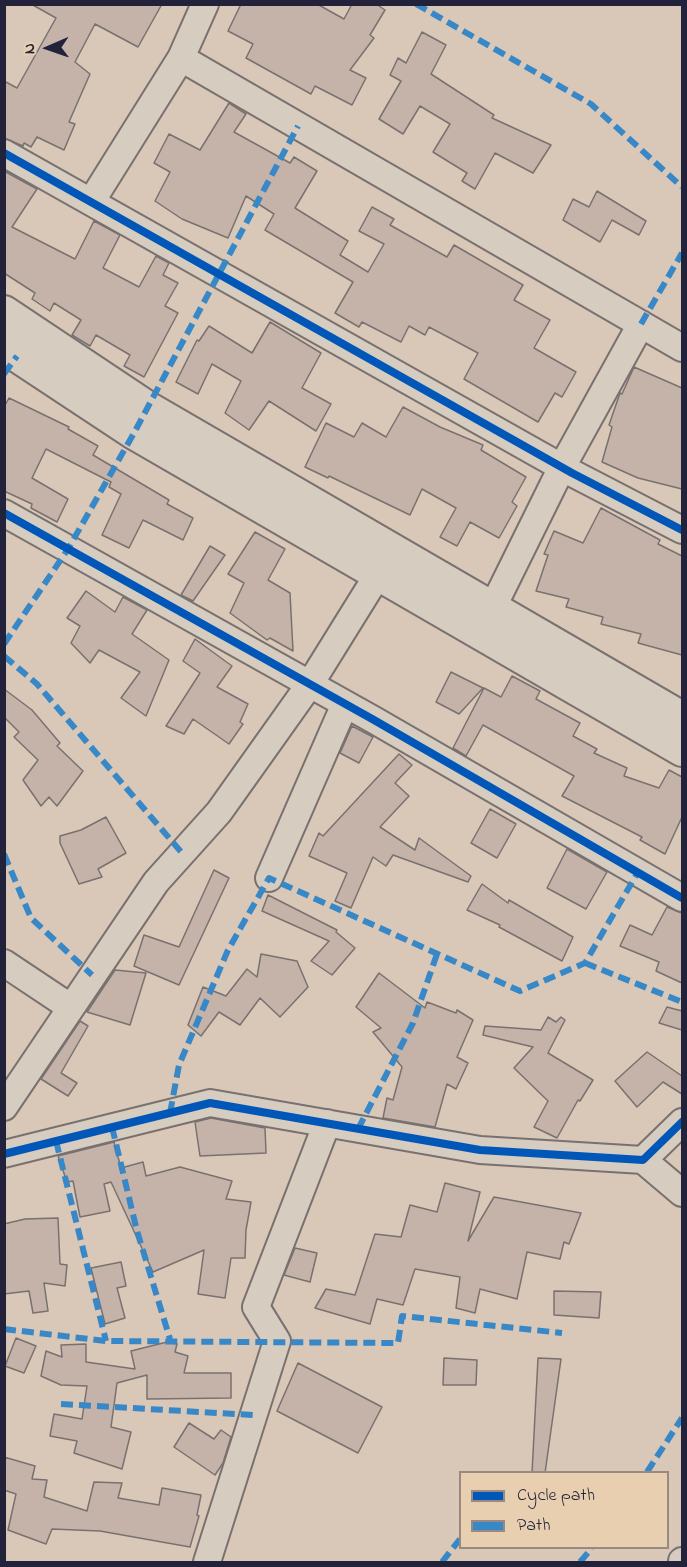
<!DOCTYPE html>
<html>
<head>
<meta charset="utf-8">
<style>
	body { margin:0 }
	#map { position:relative; width:687px; height:1567px; overflow:hidden; background:#d9c8b8; font-family:"Indie Flower",sans-serif }
	canvas { display:block }
	.frame { position:absolute; inset:0; border:6px solid #22223b; pointer-events:none }
	.legend { position:absolute; left:459px; top:1471px; width:210px; height:78px; box-sizing:border-box; background:#e8cfb0; border:2px solid #998a81; margin:0; padding:8px 10px; list-style:none; font-size:18px; color:#22223b }
	.legend li { display:flex; align-items:center; gap:12px; height:30px }
	.legend b { width:30px; border:2px solid #998a81 }
	.north { position:absolute; left:18px; top:18px; width:60px; height:60px; -webkit-text-stroke:4px #e8cfb0; paint-order:stroke; rotate:268deg; font-size:16px; font-weight:700; line-height:24px; text-align:center; color:#22223b }
	.north::after { content:''; display:block; margin:auto; width:21px; height:27px; background:#22223b; clip-path:polygon(50% 0,100% 100%,50% 72%,0 100%) }
</style>
</head>
<body>
<div id="map">
<canvas width="687" height="1567"></canvas>
<div class="frame"></div>
<ul class="legend">
<li><b style="height:8px;background:#0057b8"></b>Cycle path</li>
<li><b style="height:8px;background:#3887c6"></b>Path</li>
</ul>
<div class="north">N</div>
</div>
<script>
const ctx = document.querySelector('canvas').getContext('2d');
ctx.lineJoin = 'round';
function paint(path, color) {
  ctx.fillStyle = color;
  ctx.fill(path, 'evenodd');
}
function trace(path, color, width, dash) {
  ctx.strokeStyle = color;
  ctx.lineWidth = width;
  ctx.lineCap = dash ? 'butt' : 'round';
  ctx.setLineDash(dash || []);
  ctx.stroke(path);
}
const building = new Path2D(`
	M31,4H162L138,47L95,24L75,62L90,74L69,122L75,124L64,150L37,137L31,147L24,143L23,146L4,138V81L17,88L56,18Z
	M241,4H317L344,19L352,4H376L385,10L370,35L374,38L350,70L366,78L352,105L315,86L311,94L246,58L253,44L228,31Z
	M422,32L446,45L431,74L494,115L492,118L551,145L533,173L495,153L475,189L462,181L467,173L433,152L450,124L420,106L403,134L379,119L401,81L390,75L398,58L406,63Z
	M229,103L246,114L234,132L290,163L294,157L317,171L295,208L348,241L340,255L368,272L384,244L359,231L372,207L394,219L390,225L447,257L454,245L523,285L514,300L550,320L534,348L576,372L562,397L555,393L538,422L464,379L478,353L429,327L425,335L409,326L401,342L362,322L359,327L335,313L353,282L265,230L274,214L246,196L228,238L182,219L155,201L170,172L154,163L169,134L200,150Z
	M4,171L37,189L12,227L75,259L94,221L120,235L103,268L139,287L156,256L169,263L163,275L178,283L165,306L178,313L144,377L124,366L130,355L96,335L90,346L72,335L81,320L54,303L50,311L32,299L35,293L4,273Z
	M597,191L646,221L639,235L612,220L600,242L563,220L573,199L589,207Z
	M270,322L321,353L302,388L331,404L316,431L269,401L249,430L225,413L241,381L212,364L198,394L176,382L197,340L199,341L209,326L252,353Z
	M634,367L682,388V489L638,478L602,462L612,427L609,425L620,393L622,394Z
	M9,398L69,427L68,429L98,446L93,455L169,500L167,504L193,518L183,540L143,520L129,548L102,535L121,494L109,487L111,482L46,449L32,478L68,499L57,522L31,508L32,504L4,491V407Z
	M403,407L440,427L483,445L481,450L526,477L512,502L517,506L499,538L470,522L457,546L440,537L456,508L422,489L410,515L329,476L328,478L305,467L326,423L354,437L362,423L386,437Z
	M601,508L660,540L658,544L682,556V655L638,643L641,634L601,624L603,617L566,607L569,599L536,591L548,555L544,554L554,531L583,543Z
	M255,532L285,549L268,580L290,593L293,651L270,638L267,640L230,613L244,583L228,574Z
	M210,546L225,555L193,601L181,595Z
	M86,591L115,612L123,597L147,610L132,634L169,660L146,716L121,698L140,672L99,650L90,663L71,643L80,626L67,618Z
	M195,639L232,666L217,687L248,704L240,722L243,724L229,744L193,719L184,734L166,726L200,673L183,661Z
	M451,672L483,688L459,714L436,702Z
	M512,676L540,691L536,699L580,723L573,736L597,749L594,753L627,768L624,776L659,788L669,770L682,777V817L665,854L640,840L642,837L562,796L574,776L483,725L466,756L453,748L484,688L501,697Z
	M4,689L32,710L60,743L57,746L83,771L57,806L49,797L41,806L23,780L38,760L14,737L19,732L4,717Z
	M352,726L373,737L359,763L340,753Z
	M399,754L412,765L395,783L409,796L380,827L415,850L419,838L471,876L468,882L393,855L386,866L373,857L351,908L335,901L347,873L309,856L319,833L323,836Z
	M490,809L516,824L497,858L471,843Z
	M106,817L126,853L98,869L102,877L79,884L60,843V836L81,830Z
	M567,849L607,872L586,909L547,888Z
	M214,870L229,878L179,985L134,966L144,935L179,947Z
	M482,884L508,903L509,900L573,937L562,961L499,927L500,925L467,910Z
	M268,895L337,930L336,932L355,948L332,975L311,961L329,941L262,911Z
	M667,907L682,913V983L656,971L659,962L620,946L630,925L652,935Z
	M261,954L297,961L308,987L280,1017L260,998L240,1025L219,1012L201,1036L188,1025L203,987L226,996L247,969L257,977Z
	M115,970L146,973L130,1025L87,1012Z
	M379,973L425,1008L427,1002L456,1013L457,1010L473,1020L457,1057L468,1063L456,1089L447,1084L435,1127L383,1118L387,1098L393,1100L402,1067L373,1032L381,1028L356,1007Z
	M667,1007L682,1011V1030L659,1023Z
	M548,1017L556,1022L561,1017L565,1020L548,1053L593,1080L580,1101L578,1100L557,1138L534,1127L548,1101L514,1068L533,1047L483,1035L485,1026L541,1030Z
	M80,1021L88,1026L61,1073L77,1083L68,1096L41,1079Z
	M647,1052L682,1076V1094L663,1082L637,1107L615,1081Z
	M211,1118L265,1128L266,1153L200,1156L195,1122Z
	M114,1142L121,1168L143,1162L146,1176L180,1167L232,1181L226,1199L251,1202L246,1230L245,1258H231L225,1298L198,1294L204,1250L153,1272L111,1182L104,1184L110,1211L80,1217L73,1181L67,1182L58,1156Z
	M445,1183L480,1192L468,1241L494,1197L581,1213L569,1244L564,1242L560,1259L527,1252L517,1299L480,1289L475,1313L456,1308L460,1277L415,1269L403,1305L377,1299L370,1324L315,1308L326,1289L355,1295L375,1234L401,1237L410,1205L437,1212Z
	M58,1218L60,1264L67,1265L65,1286L44,1283L48,1311L33,1313L29,1291L4,1294V1224L25,1219Z
	M295,1248L317,1253L310,1282L284,1275Z
	M121,1262L126,1286L117,1288L125,1318L105,1324L91,1268Z
	M554,1291L601,1292L599,1318L554,1315Z
	M16,1338L36,1346L24,1373L5,1366Z
	M167,1342L177,1344L175,1352L188,1356L184,1373H231V1398L147,1399V1375L117,1383L111,1427L131,1432L122,1469L74,1453L77,1441L50,1436L54,1414L82,1419L87,1386L61,1385L41,1376L46,1351L62,1357L61,1345L86,1344V1362L135,1369L131,1351Z
	M444,1358L477,1360L476,1385H443Z
	M538,1358L561,1359L545,1473H532Z
	M298,1363L382,1407L358,1453L277,1411Z
	M189,1423L214,1439L221,1430L231,1437L223,1463L215,1475L174,1447Z
	M4,1457L35,1466L32,1479L47,1480L44,1497L87,1511L94,1482L122,1483L118,1498L159,1505L162,1488L201,1495L197,1515L199,1516L190,1547L100,1531L52,1529L46,1544L8,1530L16,1494L4,1490Z`);
paint(building, '#c5b3aa');
trace(building, '#79716f', 1.5);
const minor = new Path2D(`
	M181,58L682,348
	M4,153L572,473L682,530
	M91,202L181,58L205,4
	M4,513L374,720L682,898
	M484,625L562,467L641,324
	M269,878L345,704
	M4,963L70,1007
	M4,1107L156,882L219,812L310,684L387,560
	M4,1154L210,1103L480,1150L643,1160L682,1122
	M643,1160L682,1193
	M207,1562L277,1341L256,1307L327,1123
	M682,1562V1561`);
const major = new Path2D(`
	M4,312L148,408L682,718
	M4,347L134,433L682,750`);
trace(minor, '#79716f', 30);
trace(major, '#79716f', 36);
trace(minor, '#d6ccc0', 26);
trace(major, '#d6ccc0', 32);
trace(new Path2D(`
	M416,4L591,104L682,187
	M641,324L682,253
	M4,374L17,356
	M4,644L68,549L134,433L298,126
	M4,656L37,684L182,853
	M4,854L31,918L92,975
	M585,963L682,1002
	M170,1113L179,1065L228,950L269,878L520,991L585,963L638,872
	M112,1127L137,1231L170,1339
	M358,1129L413,1023L437,954
	M56,1141L106,1341
	M4,1329L106,1341L398,1343L402,1316L562,1333
	M61,1404L253,1415
	M647,1472L682,1418
	M442,1562L460,1539
	M580,1562L592,1548`), '#3887c6', 6, [12, 6]);
trace(new Path2D(`
	M4,153L572,473L682,530
	M4,513L374,720L682,898
	M4,1154L210,1103L480,1150L643,1160L682,1122`), '#0057b8', 8);
</script>
</body>
</html>
